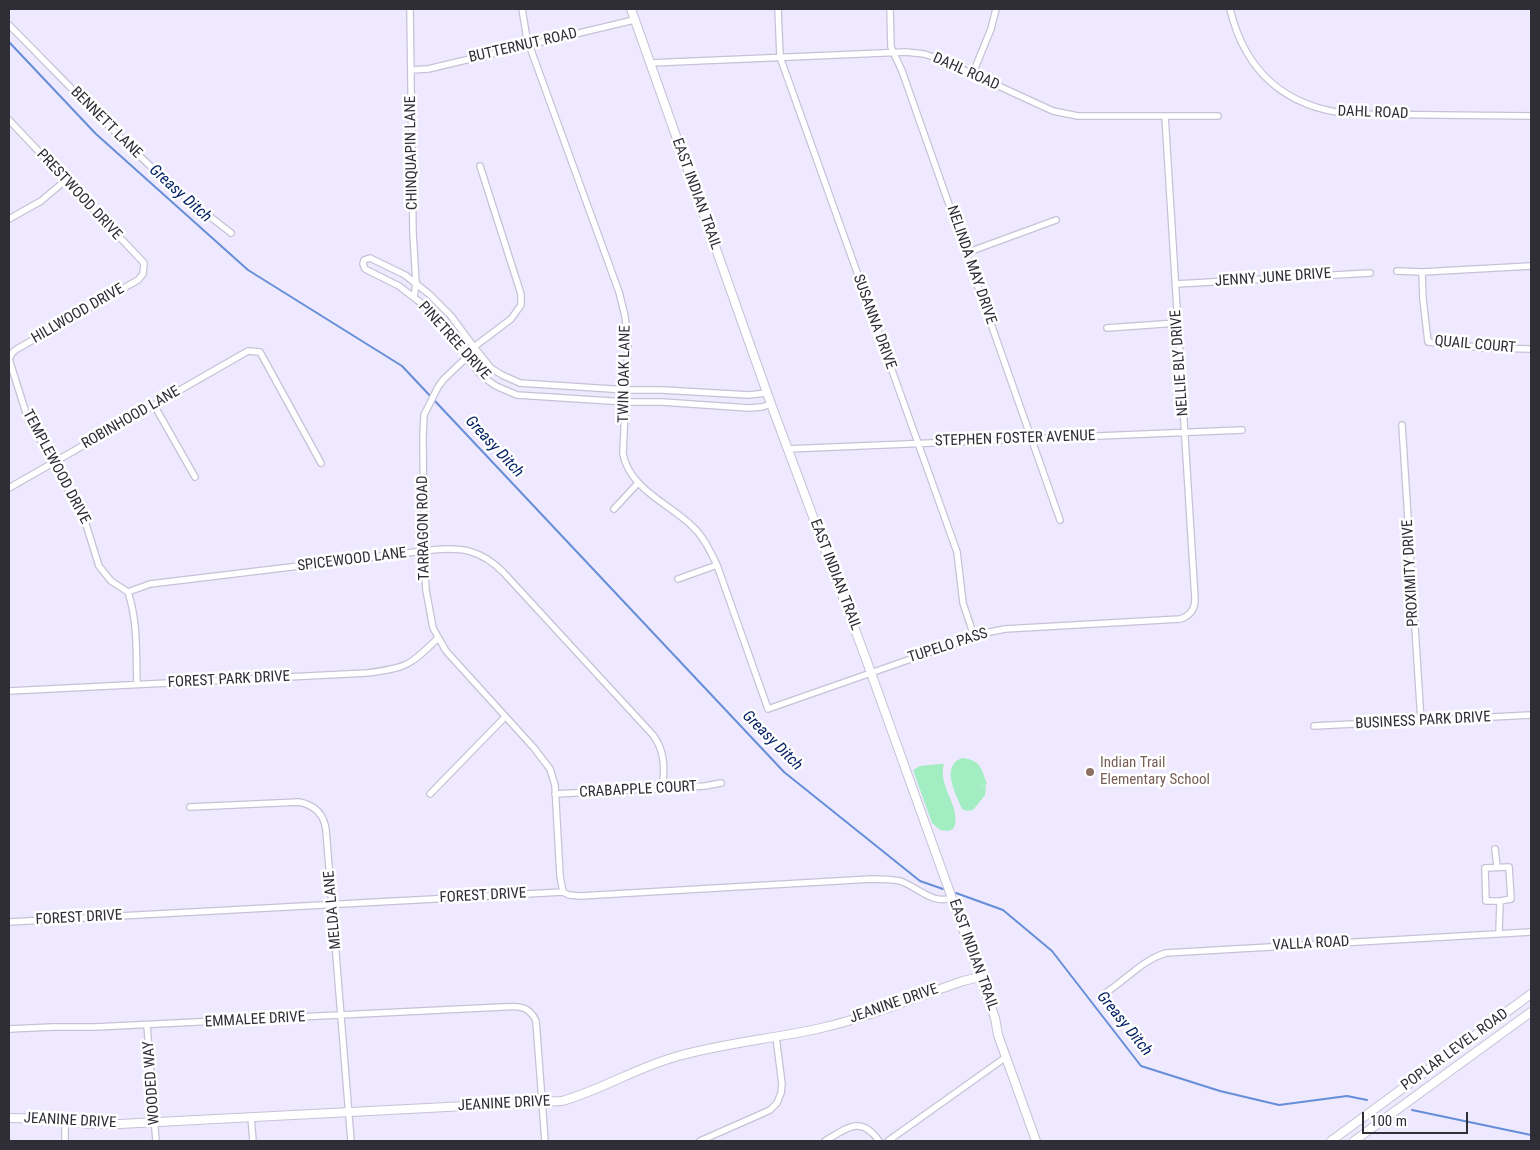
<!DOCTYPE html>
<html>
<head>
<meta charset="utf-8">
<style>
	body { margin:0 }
	#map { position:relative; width:1540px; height:1150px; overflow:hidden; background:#eee9fe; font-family:"Roboto Condensed",sans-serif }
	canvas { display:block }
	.frame { position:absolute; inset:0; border:10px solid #2f2d35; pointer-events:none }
	.scale { position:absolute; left:1362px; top:1112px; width:106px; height:22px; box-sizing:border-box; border:2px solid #2f2d35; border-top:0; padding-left:6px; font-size:15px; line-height:18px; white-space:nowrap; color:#2f2d35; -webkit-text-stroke:4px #fff; paint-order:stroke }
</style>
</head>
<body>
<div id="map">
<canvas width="1540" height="1150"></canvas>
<div class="frame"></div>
<div class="scale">100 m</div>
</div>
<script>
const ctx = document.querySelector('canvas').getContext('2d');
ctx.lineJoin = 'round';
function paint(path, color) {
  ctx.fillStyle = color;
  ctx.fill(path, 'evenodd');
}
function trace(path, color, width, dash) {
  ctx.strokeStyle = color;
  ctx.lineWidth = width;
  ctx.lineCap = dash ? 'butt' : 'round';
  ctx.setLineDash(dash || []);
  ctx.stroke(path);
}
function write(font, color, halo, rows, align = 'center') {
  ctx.font = font + ' "Roboto Condensed",sans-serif';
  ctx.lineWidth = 5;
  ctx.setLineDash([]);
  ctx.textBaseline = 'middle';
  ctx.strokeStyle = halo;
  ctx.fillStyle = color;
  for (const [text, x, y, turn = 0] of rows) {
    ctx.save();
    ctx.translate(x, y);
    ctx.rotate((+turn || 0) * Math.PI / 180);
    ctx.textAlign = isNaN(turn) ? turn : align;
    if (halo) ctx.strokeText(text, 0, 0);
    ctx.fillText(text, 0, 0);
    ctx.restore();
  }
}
paint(new Path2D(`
	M962,758C981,760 981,768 987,784L977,788L986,785L985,795L973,810L967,811L962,809C956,794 940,766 962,758Z
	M940,764H944C937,786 962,807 954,828L949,831L940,830L932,823L913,770L920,766Z`), '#a3edc3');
trace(new Path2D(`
	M9,42L96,134L248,270L402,366L784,772L920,881L943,889
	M956,893L1003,910L1052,951L1141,1066L1220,1091L1279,1105L1347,1096L1367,1100
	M1412,1110L1531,1135`), '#668ed8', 2);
const street = new Path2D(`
	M410,9L413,233L416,283L414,297
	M522,9L527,39L619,292L625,316L628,343L623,454C630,489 668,503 692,526C704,537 710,551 717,565L768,709L985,633L1005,629L1180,619C1190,616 1195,610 1195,599L1165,116
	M778,9L780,57L957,552L963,603L974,636
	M890,9L891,47L902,71L1060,520
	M1230,9C1245,72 1286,108 1351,114L1531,116
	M9,25C63,79 115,135 172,186C191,202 212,218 231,233
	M650,63L906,52L924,54L940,59L1053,111L1078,116H1218
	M411,70L428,69L634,20
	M973,73L991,29L996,9
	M9,120L144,263L143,274L138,280L17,349L13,352L9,359L27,416L84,518L99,566L111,581L128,592C138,622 136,653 137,684
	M480,166L521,294V305L511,319L474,347L466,358L444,379L438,387L424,415L423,437L424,561L426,590L433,628L446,651L534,748L550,769L555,785L560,876L563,892
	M9,219L41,201L66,180
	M966,253L1056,220
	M1397,271L1422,272L1531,266
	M1422,272L1423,299L1428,342L1486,348L1531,349
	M1176,284L1370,273
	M1107,328L1177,323
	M767,393L749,395L662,390H627L520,383L502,375L491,368L474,347L451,316L429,294L405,275L370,258L364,260L363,264L365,269L399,286L421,303L442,324L466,358L483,377L496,386L517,395L627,402H662L749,408L762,407L771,404
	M154,405L195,477
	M1402,425L1421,721
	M787,449L1242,430
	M9,488L248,351L260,352L321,463
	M614,509L638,483
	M678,579L717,565
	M128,592L150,584L432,550C462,547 481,550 503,572L653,735C665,751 665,769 662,788
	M9,691L367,673C406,668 410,666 438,638
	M1314,726L1531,715
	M430,794L505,717
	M555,794L705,786L721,783
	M190,807L299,802C314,805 324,814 326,830L351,1141
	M1495,849L1497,867
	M9,922L563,892L569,895L580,896L871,879C881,879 890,879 900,881C918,887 932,905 952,898
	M1499,933L1500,901H1486L1485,868L1509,867L1511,899L1500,901
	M1104,994C1125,981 1142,960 1166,953L1531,932
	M147,1025L156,1141
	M9,1029L53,1027H95L502,1007C517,1006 529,1005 536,1021L545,1141
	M251,1117L253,1141
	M65,1121V1141
	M700,1141L759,1115L770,1110L777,1103L781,1093L782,1084L776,1037
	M825,1141C847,1128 861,1115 879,1141
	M888,1141L1006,1057`);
const secondary = new Path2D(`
	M631,9L771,404L866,659L995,1018L998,1035L1036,1141
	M9,1118L54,1119L90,1124H120L562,1101C601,1090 636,1068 675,1057C723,1043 773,1039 821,1028C869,1017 916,997 963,981L980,977
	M1331,1141L1531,994
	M1354,1141L1531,1012`);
trace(street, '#c6c2d6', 8);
trace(secondary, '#c6c2d6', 10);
trace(street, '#fff', 5.5);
trace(secondary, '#fff', 8);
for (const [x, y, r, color] of [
	[1090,772,5,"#8d6e63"]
]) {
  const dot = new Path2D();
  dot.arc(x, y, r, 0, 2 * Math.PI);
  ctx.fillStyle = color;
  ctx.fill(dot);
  trace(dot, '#fff', 2);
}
write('15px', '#2f2d35', '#fff', [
	["BUTTERNUT ROAD",523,46,-13],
	["DAHL ROAD",966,72,24],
	["DAHL ROAD",1373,113,2],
	["BENNETT LANE",106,123,45],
	["CHINQUAPIN LANE",412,153,-91],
	["EAST INDIAN TRAIL",696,194,70],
	["PRESTWOOD DRIVE",79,195,47],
	["NELINDA MAY DRIVE",971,265,71],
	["JENNY JUNE DRIVE",1273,278,-4],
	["HILLWOOD DRIVE",78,314,-30],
	["SUSANNA DRIVE",874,322,70],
	["PINETREE DRIVE",454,341,48],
	["QUAIL COURT",1475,345,5],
	["NELLIE BLY DRIVE",1180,363,-94],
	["TWIN OAK LANE",625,374,-89],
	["ROBINHOOD LANE",131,418,-30],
	["STEPHEN FOSTER AVENUE",1015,439,-2],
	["TEMPLEWOOD DRIVE",56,467,62],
	["TARRAGON ROAD",424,528,-91],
	["SPICEWOOD LANE",352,560,-7],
	["PROXIMITY DRIVE",1411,573,-93],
	["EAST INDIAN TRAIL",835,575,69],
	["TUPELO PASS",948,646,-18],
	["FOREST PARK DRIVE",229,680,-3],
	["BUSINESS PARK DRIVE",1423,721,-3],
	["CRABAPPLE COURT",638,790,-3],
	["FOREST DRIVE",483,896,-3],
	["MELDA LANE",333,910,-95],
	["FOREST DRIVE",79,918,-3],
	["VALLA ROAD",1311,944,-3],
	["EAST INDIAN TRAIL",973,955,70],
	["JEANINE DRIVE",894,1004,-19],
	["EMMALEE DRIVE",255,1020,-3],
	["POPLAR LEVEL ROAD",1455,1050,-36],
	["WOODED WAY",152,1083,-94],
	["JEANINE DRIVE",504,1104,-3],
	["JEANINE DRIVE",70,1121,3]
]);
write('15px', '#785e54', '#fff', [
	["Indian Trail",1100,763],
	["Elementary School",1100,780]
], 'left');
write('italic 16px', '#032263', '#fff', [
	["Greasy Ditch",180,194,42],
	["Greasy Ditch",494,447,47],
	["Greasy Ditch",772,741,45],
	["Greasy Ditch",1124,1024,51]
]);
</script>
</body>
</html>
